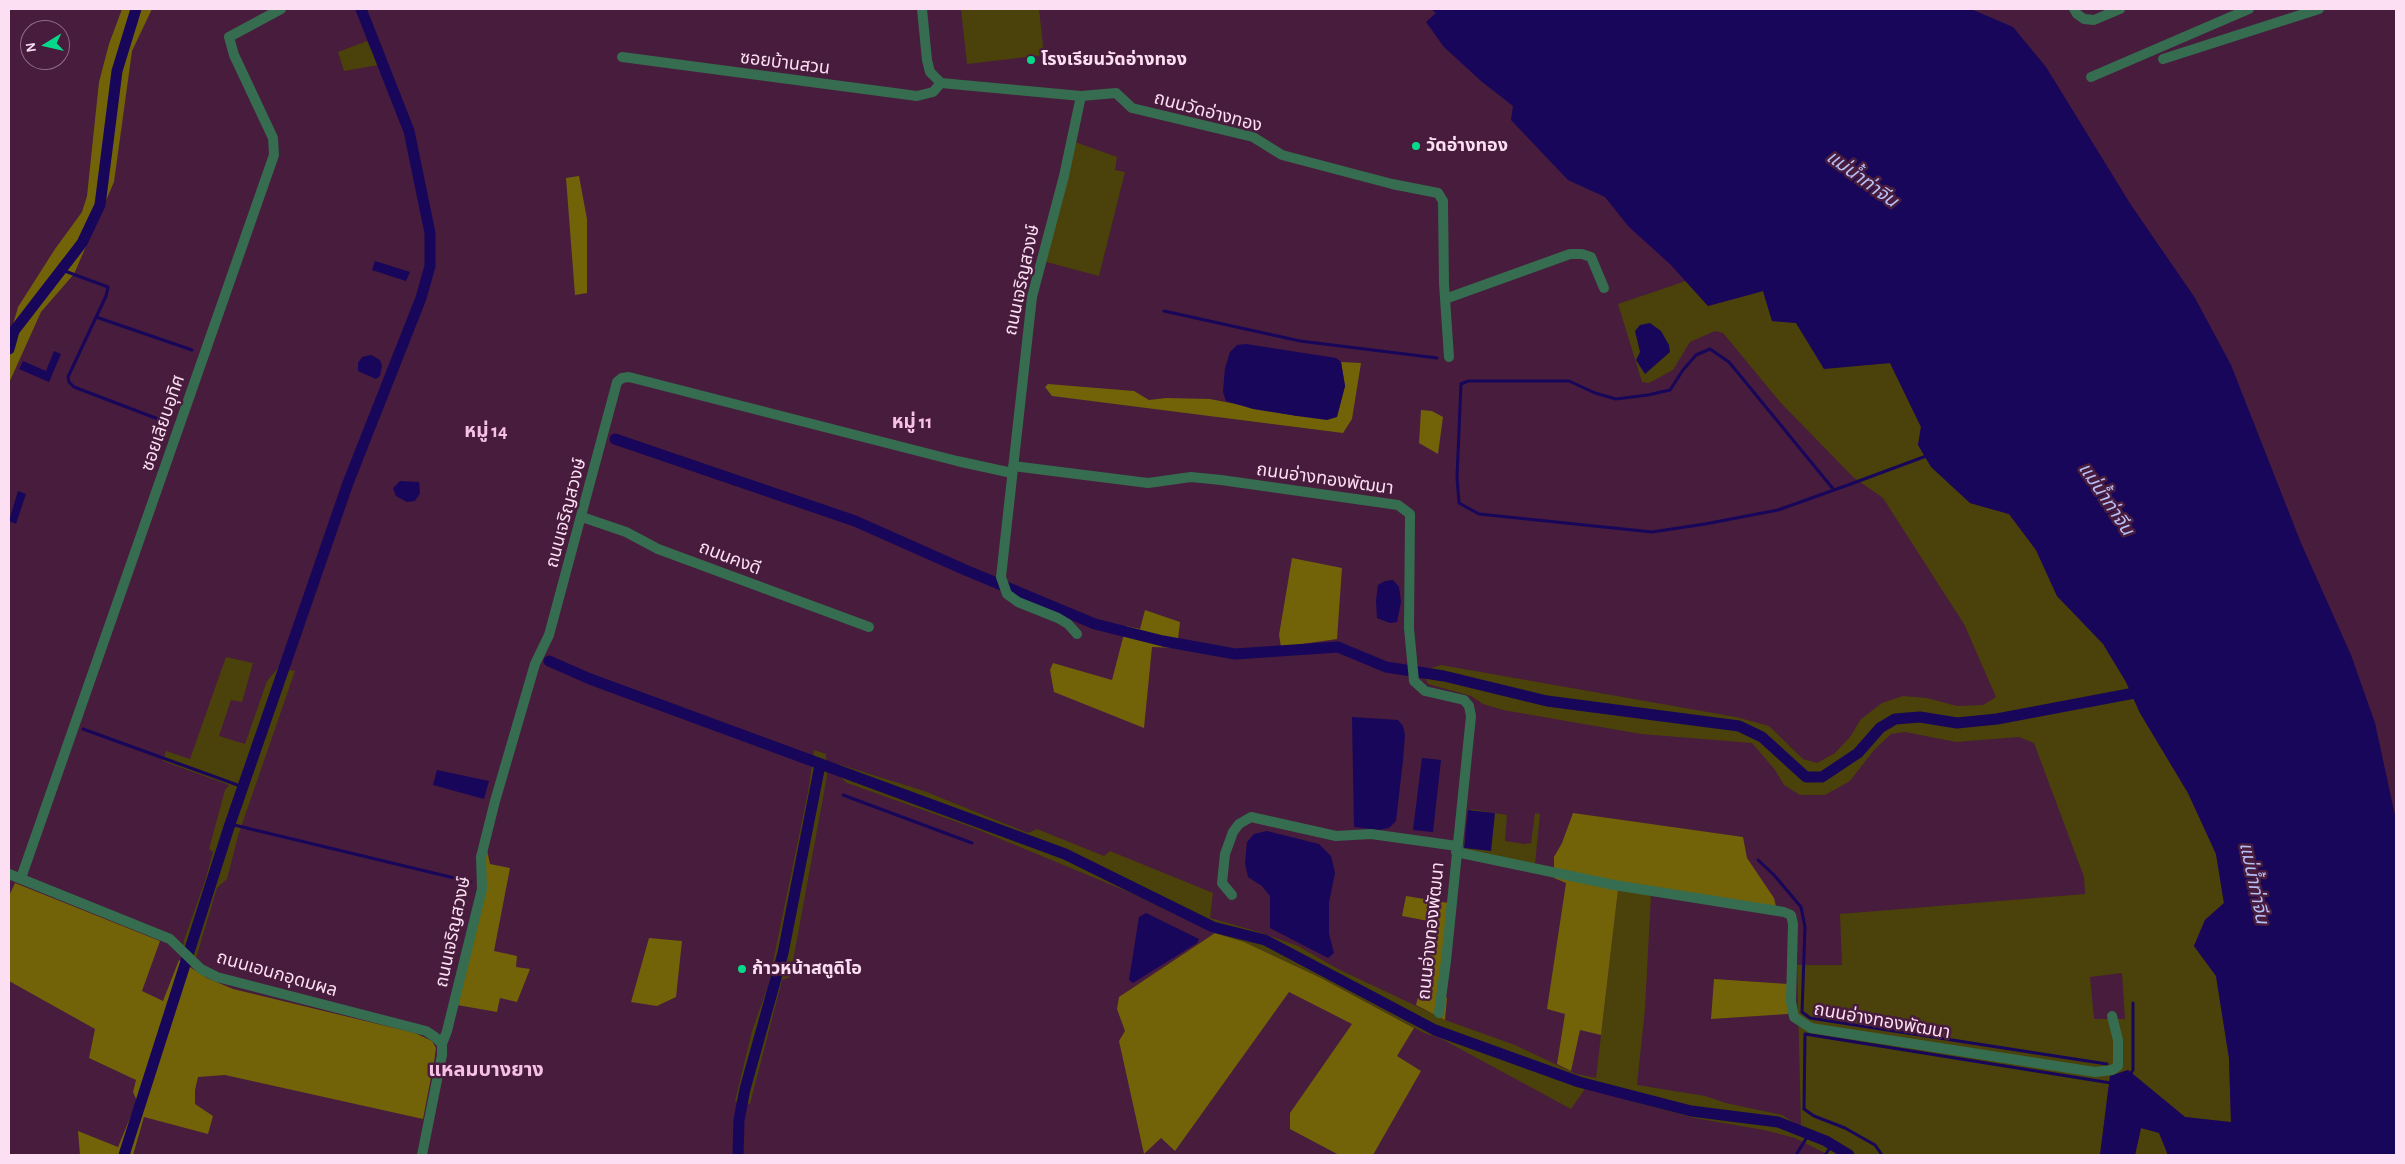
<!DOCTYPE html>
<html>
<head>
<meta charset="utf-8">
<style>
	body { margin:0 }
	#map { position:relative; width:2405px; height:1164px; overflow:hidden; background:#471c3c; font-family:"Alegreya Sans",sans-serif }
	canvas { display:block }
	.frame { position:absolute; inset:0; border:10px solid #fcdff2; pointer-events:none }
	.north { position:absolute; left:20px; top:20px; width:50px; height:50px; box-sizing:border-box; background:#471c3c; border:1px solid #8f6a85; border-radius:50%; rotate:261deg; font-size:14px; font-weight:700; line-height:20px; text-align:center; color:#fcdff2 }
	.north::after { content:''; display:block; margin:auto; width:18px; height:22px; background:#07d98b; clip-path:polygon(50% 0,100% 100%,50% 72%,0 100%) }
</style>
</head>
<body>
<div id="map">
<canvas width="2405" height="1164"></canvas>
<div class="frame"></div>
<div class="north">N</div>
</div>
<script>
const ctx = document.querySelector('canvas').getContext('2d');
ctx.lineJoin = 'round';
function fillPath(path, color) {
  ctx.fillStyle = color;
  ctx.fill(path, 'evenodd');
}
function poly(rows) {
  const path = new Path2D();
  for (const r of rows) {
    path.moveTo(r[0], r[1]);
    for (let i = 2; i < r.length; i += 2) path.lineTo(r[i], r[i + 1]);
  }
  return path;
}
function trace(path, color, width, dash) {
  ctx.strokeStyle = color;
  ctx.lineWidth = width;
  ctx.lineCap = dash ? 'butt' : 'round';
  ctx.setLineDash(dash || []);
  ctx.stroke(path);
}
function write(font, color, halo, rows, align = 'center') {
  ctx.font = font + ' "Alegreya Sans","Noto Sans Thai",sans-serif';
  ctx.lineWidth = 5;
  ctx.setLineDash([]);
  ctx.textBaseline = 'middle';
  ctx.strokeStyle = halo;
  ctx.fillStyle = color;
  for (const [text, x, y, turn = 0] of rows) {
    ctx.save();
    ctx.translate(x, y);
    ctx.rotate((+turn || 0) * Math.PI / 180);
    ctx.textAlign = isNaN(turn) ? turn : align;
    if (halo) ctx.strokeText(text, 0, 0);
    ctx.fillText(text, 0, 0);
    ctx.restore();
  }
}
const green = poly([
	[961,9,1039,9,1044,55,967,64],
	[367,41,379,65,344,71,338,52],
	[1075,142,1117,157,1115,170,1125,172,1099,276,1046,262],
	[1686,281,1708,306,1763,291,1772,321,1796,323,1824,368,1890,363,1921,427,1918,445,1970,503,2009,514,2036,550,2057,596,2103,643,2126,682,2140,713,2188,793,2216,854,2224,903,2205,920,2194,946,2216,976,2229,1058,2231,1123,2185,1117,2128,1070,2110,1076,2100,1155,1829,1155,1795,1138,1764,1130,1694,1118,1635,1102,1587,1086,1571,1109,1440,1038,1424,1033,1321,978,1244,942,1211,932,1131,893,974,828,847,783,841,778,838,764,924,791,1028,833,1037,829,1104,856,1110,851,1213,893,1210,918,1259,932,1298,946,1338,969,1448,1021,1515,1045,1576,1074,1596,1078,1618,890,1651,895,1645,1009,1637,1085,1705,1096,1726,1103,1782,1115,1801,1127,1797,965,1842,965,1840,914,2085,894,2084,877,2034,743,2019,737,1956,742,1905,732,1891,734,1874,750,1850,781,1825,795,1800,795,1784,785,1775,770,1752,743,1641,734,1503,710,1483,704,1471,696,1428,684,1422,671,1441,665,1736,717,1769,726,1803,759,1817,763,1835,753,1850,737,1861,719,1882,703,1903,696,1927,698,1957,706,1983,705,1996,697,1964,624,1883,498,1853,477,1780,402,1723,333,1715,331,1690,342,1673,370,1649,383,1642,382,1618,304],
	[2122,973,2125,1019,2094,1019,2090,977],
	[226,657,253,663,242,702,231,700,219,736,245,744,267,681,278,668,295,671,238,836,227,879,217,888,196,958,183,946,184,940,205,881,213,852,209,849,225,790,229,785,163,761,166,751,190,759],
	[814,750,826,754,827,776,790,977,782,980,750,1104,735,1101,752,1031,768,986,808,792],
	[1471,809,1507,815,1505,841,1525,844,1531,843,1535,813,1540,814,1535,864,1462,852],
	[2141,1128,2159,1132,2168,1155,2135,1155]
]);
const forest = poly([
	[122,9,152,9,132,51,114,182,74,274,41,312,9,383,9,339,18,307,55,249,82,212,87,196,99,82,109,44],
	[579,176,587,219,587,293,575,295,566,178],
	[1341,362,1361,363,1352,419,1343,433,1052,396,1045,387,1048,384,1134,391,1149,400,1166,398,1210,399,1297,416,1337,416,1345,386],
	[1421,410,1432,411,1443,417,1438,454,1419,443],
	[1292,558,1342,568,1337,639,1281,647,1279,635],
	[1145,610,1180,622,1177,648,1152,647,1144,728,1054,692,1050,670,1053,663,1112,680,1126,626,1140,629],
	[1573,813,1743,837,1747,858,1774,898,1778,915,1618,890,1601,1035,1580,1030,1571,1071,1557,1064,1565,1014,1547,1009,1566,883,1554,878,1554,857,1562,843],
	[487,850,490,864,510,868,494,951,517,956,516,967,530,969,517,1002,500,998,497,1012,457,1005],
	[15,883,160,941,142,991,163,1001,179,960,207,978,233,989,415,1033,432,1041,436,1048,434,1062,423,1119,225,1075,198,1077,195,1090,195,1104,213,1116,208,1134,144,1117,133,1155,80,1155,78,1131,118,1147,137,1101,133,1092,136,1080,89,1058,95,1029,9,981,9,896],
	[1406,896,1455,904,1441,994,1447,998,1445,1020,1416,1005,1434,935,1434,922,1402,916],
	[1215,933,1244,942,1321,978,1414,1028,1397,1056,1421,1071,1373,1155,1339,1155,1290,1129,1290,1113,1352,1024,1289,992,1175,1151,1161,1138,1144,1154,1119,1041,1125,1031,1117,1009,1119,997],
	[649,938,682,941,676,997,657,1006,631,1002],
	[1714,979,1788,984,1788,1014,1711,1019]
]);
const water = poly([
	[1431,9,1971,9,2013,27,2046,67,2131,205,2195,298,2231,365,2301,543,2351,655,2375,723,2396,820,2396,1155,2168,1155,2159,1133,2141,1128,2135,1155,2100,1155,2110,1076,2128,1070,2185,1117,2231,1122,2229,1058,2216,976,2194,946,2205,920,2224,903,2216,854,2188,793,2140,713,2126,682,2103,644,2057,596,2036,550,2009,514,1970,503,1931,467,1918,445,1921,427,1890,363,1824,369,1796,323,1772,321,1763,291,1708,306,1670,264,1629,227,1605,197,1568,180,1511,120,1513,106,1481,81,1444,47,1426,22,1436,13],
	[375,261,410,272,406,281,372,270],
	[1650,323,1661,331,1669,345,1670,352,1645,374,1636,360,1640,352,1635,331,1640,325],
	[1246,344,1336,358,1341,362,1345,386,1337,417,1327,420,1297,416,1253,409,1226,401,1223,392,1225,368,1230,352,1237,345],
	[54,351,61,354,49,382,19,369,23,361,46,371],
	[371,355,380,360,382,366,380,376,376,379,358,371,358,363,362,357],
	[400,481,419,482,420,493,415,501,407,502,396,496,393,488],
	[18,491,26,494,16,524,9,521],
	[1393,580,1399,587,1401,602,1397,622,1390,623,1377,618,1376,601,1378,585,1385,581],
	[1352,717,1398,720,1403,726,1405,735,1403,760,1396,821,1389,828,1378,830,1354,827],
	[1422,758,1441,760,1433,832,1413,830],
	[437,770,489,781,484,799,433,785],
	[1468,810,1495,813,1491,851,1464,848],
	[1267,831,1319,844,1331,856,1335,873,1329,902,1329,934,1334,953,1328,958,1270,928,1270,896,1262,886,1248,877,1245,863,1247,842,1254,834],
	[1146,913,1199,939,1197,943,1133,983,1129,980,1139,917]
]);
const stream = poly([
	[62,270,108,287,106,296,68,377,69,382,74,387,166,422],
	[1164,311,1300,341,1437,358],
	[96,317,192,350],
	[1834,490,1729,362,1710,349,1696,355,1683,370,1670,390,1648,395,1616,399,1595,393,1569,381,1468,381,1461,384,1457,477,1459,503,1479,514,1652,532,1705,524,1778,510,1848,485,1929,455],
	[83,729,243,787],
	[843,795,972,843],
	[230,824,471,882],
	[1758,860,1774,875,1801,907,1805,927,1802,1012,1810,1018,2107,1064],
	[2129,1076,2133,1070,2133,1003],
	[1796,1155,1809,1134],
	[1825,1155,1832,1145],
	[1882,1155,1875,1145,1845,1128,1814,1116,1804,1109,1805,1034,2111,1083]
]);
const canal = poly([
	[9,349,14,331,82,243,100,205,117,71,136,9],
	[615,439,855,521,963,569,1095,624,1163,641,1235,654,1338,647,1386,667,1444,676,1547,701,1739,726,1762,737,1806,777,1822,777,1858,753,1880,728,1895,719,1920,717,1957,723,1997,719,2145,691],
	[549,661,590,679,1065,854,1213,927,1265,940,1435,1030,1579,1082,1691,1111,1778,1122,1826,1141,1849,1155],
	[124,1155,230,824,348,483,421,298,430,266,430,233,409,131,361,9],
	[738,1155,739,1120,745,1089,783,953,820,765]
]);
const minor = poly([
	[922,9,927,60,930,72,941,83,1081,96,1116,93,1132,108,1253,137,1282,155,1392,184,1438,193,1443,201,1444,284,1449,357],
	[2074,9,2077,14,2084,19,2094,20,2120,9],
	[622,57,917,96,933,92,941,83],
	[2163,59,2319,9],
	[2091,77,2249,9],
	[1445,299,1570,254,1582,254,1591,257,1604,288],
	[1013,466,1148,483,1191,477,1221,480,1398,505,1410,514,1409,628,1414,681,1425,691,1464,700,1469,706,1471,716,1446,961,1439,1013],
	[582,517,626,532,658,549,869,627],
	[1077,634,1068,624,1058,618,1018,602,1007,594,1001,577,1032,297,1064,176,1081,96],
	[1456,852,1614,885,1784,912,1791,915,1793,924,1791,1001,1794,1017,1811,1028,2095,1072,2112,1070,2118,1066,2118,1040,2112,1016],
	[9,874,170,939,201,969,217,977,426,1031,435,1037,442,1044,442,1055,422,1155],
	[21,878,274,155,273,138,234,55,229,37,281,9],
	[1232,895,1222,883,1225,854,1233,832,1239,824,1251,817,1336,836,1371,834,1457,846],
	[442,1044,447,1031,482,889,481,857,495,801,535,664,549,635,617,382,622,378,629,377,957,461,1012,473]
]);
const markers = [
	[1031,60,5,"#07d98b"],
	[1416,146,5,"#07d98b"],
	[742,969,5,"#07d98b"]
];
const poiNames = [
	["โรงเรียนวัดอ่างทอง",1041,60],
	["วัดอ่างทอง",1426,146],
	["ก้าวหน้าสตูดิโอ",752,969]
];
const streetNames = [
	["ซอยบ้านสวน",785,63,7],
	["ถนนวัดอ่างทอง",1208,112,15],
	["ถนนเจริญสวงษ์",1022,280,-78],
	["ซอยเลียบอุทิศ",163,423,-71],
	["ถนนอ่างทองพัฒนา",1325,479,8],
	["ถนนเจริญสวงษ์",566,513,-75],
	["ถนนคงดี",730,558,21],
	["ถนนอ่างทองพัฒนา",1431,931,-84],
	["ถนนเจริญสวงษ์",453,932,-78],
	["ถนนเอนกอุดมผล",277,974,16],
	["ถนนอ่างทองพัฒนา",1882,1021,10]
];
const waterNames = [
	["แม่น้ำท่าจีน",1862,179,36],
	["แม่น้ำท่าจีน",2106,499,56],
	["แม่น้ำท่าจีน",2254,883,78]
];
const neighbourhoodNames = [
	["หมู่ 11",912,422],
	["หมู่ 14",486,431]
];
const quarterNames = [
	["แหลมบางยาง",486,1070]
];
fillPath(green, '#4b410a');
fillPath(forest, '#726309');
fillPath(water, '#17065a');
trace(stream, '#17065a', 3);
trace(canal, '#17065a', 11);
trace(minor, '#366c4f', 10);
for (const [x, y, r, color] of markers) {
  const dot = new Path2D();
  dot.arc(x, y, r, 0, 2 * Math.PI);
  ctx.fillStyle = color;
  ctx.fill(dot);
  trace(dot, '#471c3c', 2);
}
write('bold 18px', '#fcdff2', '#471c3c', poiNames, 'left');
write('18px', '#fcdff2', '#471c3c', streetNames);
write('italic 19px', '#b7bef6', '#471c3c', waterNames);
write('bold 19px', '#f7c0e5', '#471c3c', neighbourhoodNames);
write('bold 20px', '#f7c0e5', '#471c3c', quarterNames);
</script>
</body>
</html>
